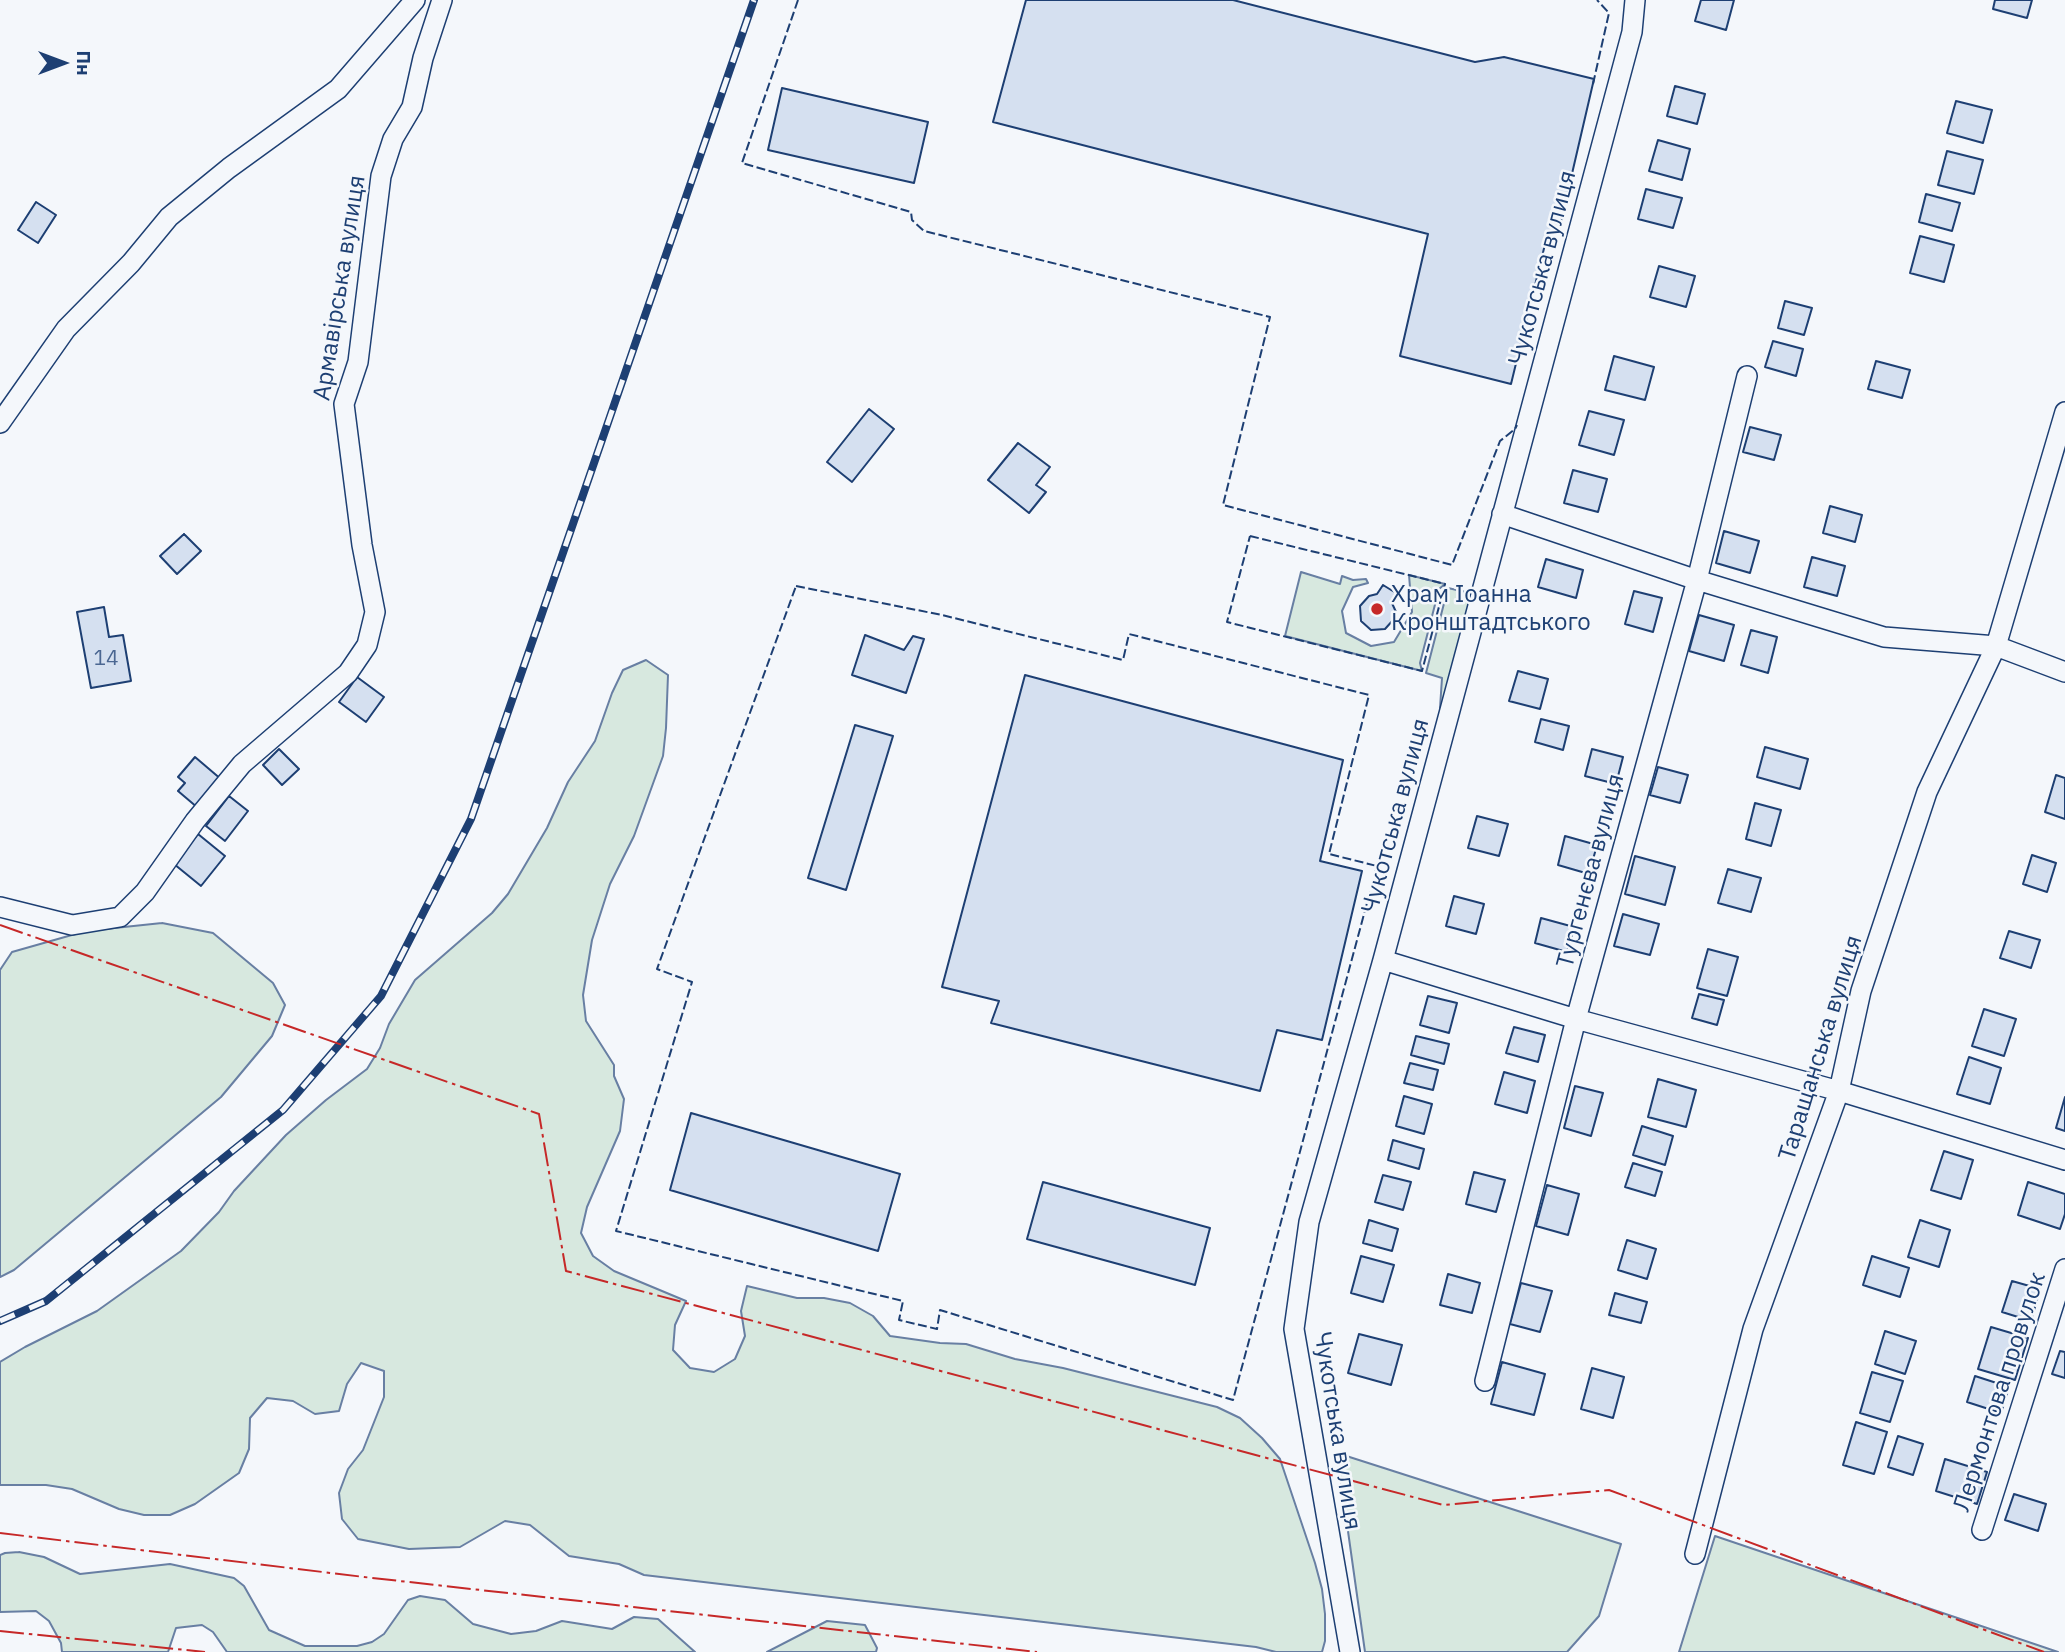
<!DOCTYPE html>
<html>
<head>
<meta charset="utf-8">
<style>
	body { margin:0 }
	#map { position:relative; width:2065px; height:1652px; overflow:hidden; background:#f4f7fb; font-family:"IBM Plex Sans",sans-serif }
	canvas { display:block }
	.north { position:absolute; left:28px; top:28px; width:70px; height:70px; -webkit-text-stroke:5px #f4f7fb; paint-order:stroke; rotate:90deg; font-size:19px; font-weight:700; line-height:28px; text-align:center; color:#1d3f73 }
	.north::after { content:''; display:block; margin:auto; width:24px; height:32px; background:#1d3f73; clip-path:polygon(50% 0,100% 100%,50% 72%,0 100%) }
</style>
</head>
<body>
<div id="map">
<canvas width="2065" height="1652"></canvas>
<div class="north">Пн</div>
</div>
<script>
const ctx = document.querySelector('canvas').getContext('2d');
ctx.lineJoin = 'round';
function fillPath(path, color) {
  ctx.fillStyle = color;
  ctx.fill(path, 'evenodd');
}
function poly(rows) {
  const path = new Path2D();
  for (const r of rows) {
    path.moveTo(r[0], r[1]);
    for (let i = 2; i < r.length; i += 2) path.lineTo(r[i], r[i + 1]);
  }
  return path;
}
function trace(path, color, width, dash) {
  ctx.strokeStyle = color;
  ctx.lineWidth = width;
  ctx.lineCap = dash ? 'butt' : 'round';
  ctx.setLineDash(dash || []);
  ctx.stroke(path);
}
function write(font, color, halo, rows, align = 'center') {
  ctx.font = font + ' "IBM Plex Sans",sans-serif';
  ctx.lineWidth = 5;
  ctx.setLineDash([]);
  ctx.textBaseline = 'middle';
  ctx.strokeStyle = halo;
  ctx.fillStyle = color;
  for (const [text, x, y, turn = 0] of rows) {
    ctx.save();
    ctx.translate(x, y);
    ctx.rotate((+turn || 0) * Math.PI / 180);
    ctx.textAlign = isNaN(turn) ? turn : align;
    if (halo) ctx.strokeText(text, 0, 0);
    ctx.fillText(text, 0, 0);
    ctx.restore();
  }
}
const green = poly([
	[1301,572,1340,584,1342,576,1353,580,1366,579,1368,583,1353,587,1342,611,1346,633,1371,646,1394,642,1412,612,1409,575,1445,584,1439,589,1420,663,1422,671,1285,636,1301,572],
	[1448,588,1474,594,1445,711,1440,708,1442,678,1426,673,1448,588],
	[646,660,668,675,666,728,663,756,634,836,610,884,592,940,583,995,586,1021,614,1065,614,1076,624,1099,620,1131,587,1207,581,1233,593,1256,614,1271,686,1301,675,1325,673,1350,690,1368,714,1372,735,1359,745,1336,741,1311,747,1286,797,1298,824,1298,850,1303,873,1316,890,1336,940,1343,966,1344,1015,1359,1063,1368,1217,1407,1240,1418,1262,1438,1280,1459,1315,1563,1322,1589,1325,1614,1325,1641,1322,1652,1276,1652,1256,1647,644,1575,619,1564,569,1556,530,1525,505,1521,460,1547,409,1549,358,1539,342,1519,339,1493,348,1469,363,1450,384,1397,384,1371,361,1363,347,1384,339,1411,315,1414,293,1401,267,1398,250,1418,249,1449,239,1473,195,1504,170,1515,144,1515,119,1509,72,1489,46,1485,0,1485,0,1362,25,1347,97,1311,181,1251,219,1212,234,1191,286,1135,326,1100,367,1069,380,1048,389,1024,415,980,492,913,508,894,547,828,568,782,595,741,612,693,623,670,646,660],
	[162,923,213,933,273,983,285,1005,272,1036,221,1097,14,1270,0,1277,0,970,12,952,86,931,162,923],
	[1337,1453,1621,1544,1599,1616,1567,1652,1365,1652,1337,1453],
	[1715,1536,2058,1652,1679,1652,1715,1536],
	[19,1552,44,1557,80,1574,170,1564,234,1578,244,1586,269,1630,305,1646,357,1646,372,1642,384,1634,408,1600,420,1596,445,1600,473,1624,511,1634,536,1631,562,1621,612,1629,634,1617,658,1619,695,1652,227,1652,213,1632,202,1625,176,1628,168,1652,62,1652,61,1643,49,1621,36,1611,0,1612,0,1555,5,1553,19,1552],
	[827,1621,865,1625,877,1648,876,1652,767,1652,827,1621]
]);
const building = poly([
	[1026,0,1233,0,1475,62,1504,57,1594,79,1558,234,1548,232,1511,384,1400,356,1428,234,993,122,1026,0],
	[1701,0,1734,0,1726,30,1695,21,1701,0],
	[1995,0,2032,0,2027,18,1993,9,1995,0],
	[1675,86,1705,94,1697,124,1667,116,1675,86],
	[782,88,928,122,914,183,768,150,782,88],
	[1956,101,1992,110,1983,143,1947,133,1956,101],
	[1658,140,1690,149,1682,180,1649,171,1658,140],
	[1947,151,1983,160,1974,194,1938,185,1947,151],
	[1646,189,1682,198,1673,228,1638,219,1646,189],
	[1926,194,1960,203,1952,231,1919,222,1926,194],
	[36,202,56,215,38,243,18,230,36,202],
	[1920,236,1954,245,1944,282,1910,273,1920,236],
	[1659,266,1695,276,1686,307,1650,297,1659,266],
	[1785,301,1812,308,1804,335,1778,328,1785,301],
	[1773,341,1803,349,1796,376,1765,367,1773,341],
	[1614,356,1654,367,1645,400,1605,390,1614,356],
	[1876,361,1910,370,1902,398,1868,389,1876,361],
	[869,409,894,429,852,482,827,462,869,409],
	[1589,411,1624,420,1614,455,1579,445,1589,411],
	[1750,427,1781,435,1774,460,1743,452,1750,427],
	[1018,443,1050,467,1036,485,1046,492,1029,513,988,480,1018,443],
	[1573,470,1607,479,1598,512,1564,503,1573,470],
	[1830,506,1862,515,1855,542,1823,533,1830,506],
	[1724,531,1759,541,1750,573,1716,563,1724,531],
	[184,534,201,551,177,574,160,556,184,534],
	[1812,557,1845,566,1837,596,1804,587,1812,557],
	[1546,559,1583,570,1576,598,1538,587,1546,559],
	[1383,585,1396,593,1391,601,1396,612,1394,619,1385,629,1371,630,1361,621,1360,606,1369,596,1377,594,1383,585],
	[1634,591,1662,598,1653,632,1625,624,1634,591],
	[104,607,109,637,123,635,131,681,91,688,77,612,104,607],
	[1699,615,1734,625,1724,661,1689,651,1699,615],
	[1751,630,1777,637,1768,673,1741,665,1751,630],
	[865,635,904,650,913,636,924,639,906,693,852,675,865,635],
	[1518,671,1548,679,1540,709,1509,701,1518,671],
	[1025,675,1343,760,1320,861,1362,871,1322,1040,1277,1030,1260,1091,991,1023,999,1001,942,987,1025,675],
	[357,677,384,697,366,722,339,702,357,677],
	[1541,719,1569,726,1563,750,1535,742,1541,719],
	[855,725,893,736,846,890,808,878,855,725],
	[1765,747,1808,759,1800,789,1757,777,1765,747],
	[279,749,299,769,282,785,263,765,279,749],
	[1592,749,1623,757,1616,784,1585,776,1592,749],
	[195,757,222,780,198,808,178,791,185,783,178,777,195,757],
	[1658,767,1688,775,1680,803,1650,795,1658,767],
	[2056,775,2065,778,2065,819,2045,812,2056,775],
	[229,796,248,811,225,841,206,826,229,796],
	[1755,803,1781,810,1771,846,1746,839,1755,803],
	[1477,816,1508,824,1499,856,1468,848,1477,816],
	[198,834,225,856,201,886,174,864,198,834],
	[1565,836,1597,845,1589,874,1558,865,1565,836],
	[2032,855,2056,863,2047,892,2023,884,2032,855],
	[1635,856,1675,867,1665,905,1625,894,1635,856],
	[1728,869,1761,878,1751,912,1718,903,1728,869],
	[1454,896,1484,904,1476,934,1446,926,1454,896],
	[1623,914,1659,924,1650,955,1614,946,1623,914],
	[1541,918,1574,927,1567,952,1535,943,1541,918],
	[2009,931,2040,940,2031,968,2000,958,2009,931],
	[1708,949,1738,957,1727,996,1697,988,1708,949],
	[1699,994,1724,1000,1717,1025,1692,1018,1699,994],
	[1428,996,1457,1003,1449,1033,1420,1025,1428,996],
	[1984,1009,2016,1019,2004,1056,1972,1046,1984,1009],
	[1514,1027,1545,1035,1538,1062,1506,1053,1514,1027],
	[1416,1036,1449,1044,1444,1064,1411,1055,1416,1036],
	[1969,1057,2001,1068,1990,1104,1957,1094,1969,1057],
	[1410,1063,1438,1070,1433,1090,1404,1083,1410,1063],
	[1504,1072,1535,1081,1527,1113,1495,1104,1504,1072],
	[1658,1079,1696,1090,1686,1127,1648,1117,1658,1079],
	[1575,1086,1603,1093,1591,1136,1564,1128,1575,1086],
	[1404,1096,1432,1104,1424,1134,1396,1126,1404,1096],
	[2065,1097,2065,1131,2056,1128,2065,1097],
	[691,1113,900,1174,878,1251,670,1190,691,1113],
	[1642,1126,1673,1136,1665,1165,1633,1155,1642,1126],
	[1393,1140,1424,1149,1419,1169,1388,1160,1393,1140],
	[1944,1151,1973,1160,1961,1199,1931,1190,1944,1151],
	[1633,1163,1662,1172,1655,1196,1625,1187,1633,1163],
	[1474,1172,1505,1180,1496,1212,1466,1204,1474,1172],
	[1383,1175,1411,1182,1403,1210,1375,1202,1383,1175],
	[1043,1182,1210,1228,1195,1285,1027,1239,1043,1182],
	[2028,1182,2065,1194,2065,1214,2060,1229,2018,1215,2028,1182],
	[1547,1185,1579,1194,1568,1235,1536,1226,1547,1185],
	[1369,1220,1398,1229,1392,1251,1363,1243,1369,1220],
	[1920,1220,1950,1230,1939,1267,1908,1257,1920,1220],
	[1627,1240,1656,1249,1647,1279,1618,1270,1627,1240],
	[1361,1256,1394,1265,1383,1302,1351,1293,1361,1256],
	[1872,1256,1909,1268,1900,1297,1863,1285,1872,1256],
	[1448,1274,1480,1283,1472,1313,1440,1305,1448,1274],
	[2012,1281,2040,1289,2031,1321,2002,1312,2012,1281],
	[1521,1283,1552,1291,1540,1332,1510,1324,1521,1283],
	[1615,1293,1647,1302,1641,1323,1609,1315,1615,1293],
	[1991,1327,2028,1338,2015,1380,1978,1369,1991,1327],
	[1885,1331,1916,1341,1905,1374,1875,1364,1885,1331],
	[1359,1334,1402,1345,1391,1385,1348,1373,1359,1334],
	[2060,1351,2065,1352,2065,1378,2052,1374,2060,1351],
	[1502,1362,1545,1374,1534,1415,1491,1404,1502,1362],
	[1592,1368,1624,1377,1613,1418,1581,1409,1592,1368],
	[1872,1372,1903,1381,1890,1422,1860,1413,1872,1372],
	[1975,1376,2009,1387,2001,1413,1967,1402,1975,1376],
	[1856,1422,1887,1432,1874,1474,1843,1465,1856,1422],
	[1898,1436,1923,1444,1913,1475,1888,1467,1898,1436],
	[1945,1459,1987,1472,1977,1504,1936,1491,1945,1459],
	[2014,1494,2046,1504,2038,1531,2005,1520,2014,1494]
]);
const minor = poly([
	[0,423,66,329,131,263,169,217,229,168,338,89,415,0],
	[1502,514,1697,580,1884,637,1996,646,2065,672],
	[0,907,72,925,120,917,145,892,195,821,242,764,348,673,367,645,375,612,362,545,344,404,358,362,381,176,393,139,412,107,423,58,442,0],
	[1383,960,1576,1019,1839,1091,2065,1160],
	[1485,1381,1576,1019,1697,580,1747,376],
	[1982,1530,2065,1269],
	[1695,1554,1753,1329,1839,1091,1861,991,1927,792,1996,646,2065,412],
	[1350,1652,1294,1329,1309,1222,1383,960,1632,32,1635,0]
]);
const rail = poly([
	[0,1321,46,1301,283,1110,381,996,471,819,754,0]
]);
const fence = poly([
	[798,0,742,163,911,212,912,220,924,231,1270,317,1223,505,1452,565,1500,441,1515,429,1517,425],
	[1593,84,1609,13,1597,0],
	[1250,536,1445,584,1422,671,1227,622,1250,536],
	[796,586,942,615,1123,660,1129,634,1369,695,1329,854,1377,866,1233,1400,940,1310,937,1329,899,1320,903,1301,616,1231,692,982,657,969,796,586]
]);
const power = poly([
	[0,925,539,1114,566,1271,1443,1505,1609,1490,2044,1652],
	[0,1533,364,1577,1037,1652],
	[0,1631,205,1652]
]);
const markers = [
	[1377,609,7,"#c62828"]
];
const numberNames = [
	["14",106,659]
];
const streetNames = [
	["Чукотська вулиця",1543,268,-75],
	["Армавірська вулиця",340,288,-81],
	["Чукотська вулиця",1396,816,-75],
	["Тургенєва вулиця",1591,871,-75],
	["Таращанська вулиця",1821,1048,-73],
	["Лермонтова провулок",2000,1392,-72],
	["Чукотська вулиця",1337,1431,81]
];
const poiNames = [
	["Храм Іоанна",1391,595],
	["Кронштадтського",1391,623]
];
fillPath(green, '#d7e8df');
trace(green, '#687fa3', 2);
fillPath(building, '#d5e0f0');
trace(building, '#1d3f73', 2);
trace(minor, '#1d3f73', 22);
trace(minor, '#f4f7fb', 19);
trace(rail, '#1d3f73', 8);
trace(rail, '#f4f7fb', 5, [16]);
trace(fence, '#1d3f73', 2, [9, 3.5]);
trace(power, '#c62828', 2, [24, 5, 3.5, 5]);
for (const [x, y, r, color] of markers) {
  const dot = new Path2D();
  dot.arc(x, y, r, 0, 2 * Math.PI);
  ctx.fillStyle = color;
  ctx.fill(dot);
  trace(dot, '#f4f7fb', 2.5);
}
write('21px', '#4b6792', null, numberNames);
write('24px', '#1d3f73', '#f4f7fb', streetNames);
write('24px', '#1d3f73', '#f4f7fb', poiNames, 'left');
</script>
</body>
</html>
